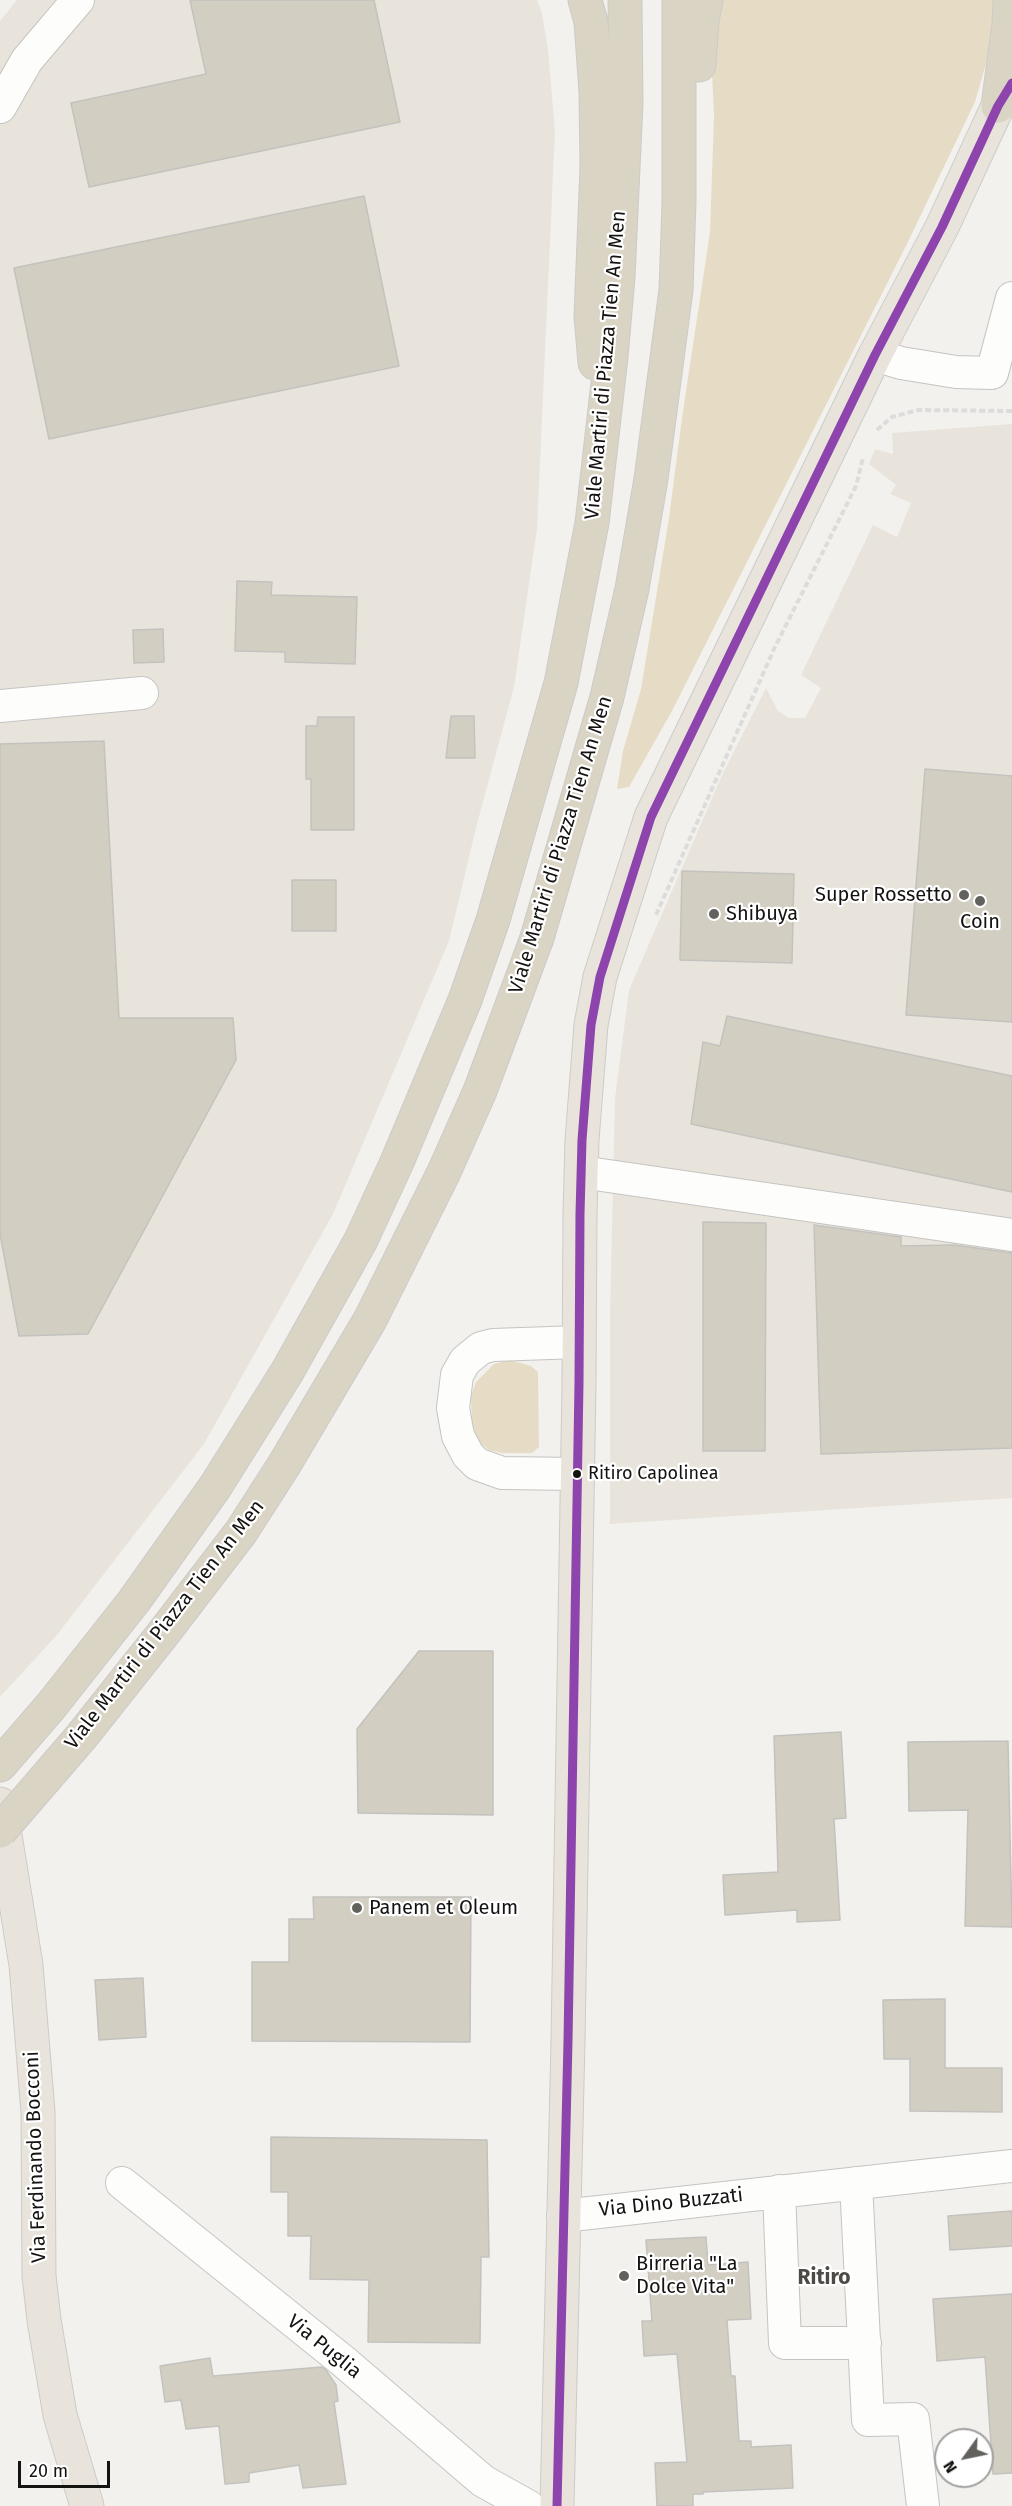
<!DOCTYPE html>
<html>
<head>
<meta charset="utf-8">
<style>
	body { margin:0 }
	#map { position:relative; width:1012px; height:2506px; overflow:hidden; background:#f3f1ee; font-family:"Fira Sans",sans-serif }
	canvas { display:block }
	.north { position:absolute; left:934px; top:2428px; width:60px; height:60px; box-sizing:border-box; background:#fff; border:2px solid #a1a1a0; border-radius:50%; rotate:237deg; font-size:16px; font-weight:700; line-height:24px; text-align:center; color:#141311 }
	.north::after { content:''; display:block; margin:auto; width:21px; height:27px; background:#62615e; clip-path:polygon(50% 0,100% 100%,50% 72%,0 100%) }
	.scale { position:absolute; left:18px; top:2461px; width:92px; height:27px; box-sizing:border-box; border:3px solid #141311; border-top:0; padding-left:8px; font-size:18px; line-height:21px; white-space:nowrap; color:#141311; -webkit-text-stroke:4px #fff; paint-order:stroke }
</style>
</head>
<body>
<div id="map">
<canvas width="1012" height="2506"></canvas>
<div class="north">N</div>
<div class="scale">20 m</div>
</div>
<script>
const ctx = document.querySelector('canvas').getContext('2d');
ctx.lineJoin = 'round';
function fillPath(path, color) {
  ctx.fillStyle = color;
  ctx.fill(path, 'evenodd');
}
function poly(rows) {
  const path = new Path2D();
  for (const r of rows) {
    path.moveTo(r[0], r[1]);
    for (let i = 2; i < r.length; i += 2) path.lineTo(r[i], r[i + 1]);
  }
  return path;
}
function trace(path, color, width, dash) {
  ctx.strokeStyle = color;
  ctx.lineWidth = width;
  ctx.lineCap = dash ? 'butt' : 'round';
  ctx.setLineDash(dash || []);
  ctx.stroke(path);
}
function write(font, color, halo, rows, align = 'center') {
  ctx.font = font + ' "Fira Sans",sans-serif';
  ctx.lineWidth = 4.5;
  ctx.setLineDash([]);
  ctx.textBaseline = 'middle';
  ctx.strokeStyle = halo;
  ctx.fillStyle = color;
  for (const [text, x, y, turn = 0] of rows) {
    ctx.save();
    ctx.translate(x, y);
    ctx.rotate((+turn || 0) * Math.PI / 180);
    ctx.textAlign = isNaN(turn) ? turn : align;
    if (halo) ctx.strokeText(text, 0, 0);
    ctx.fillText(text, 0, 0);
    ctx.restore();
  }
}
const built = poly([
	[17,0,537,0,542,13,548,50,555,131,537,529,514,687,477,824,449,941,333,1214,204,1444,57,1635,0,1697,0,21],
	[1012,424,1012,1498,610,1524,610,1312,615,1098,629,990,723,773,766,688,778,711,789,718,805,718,821,688,801,675,873,525,897,537,911,503,890,494,896,485,869,464,875,449,893,454,892,433]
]);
const green = poly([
	[717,0,996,0,994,36,975,102,906,246,672,711,629,787,617,789,623,751,641,689,669,518,682,418,710,232,714,115,712,74],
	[510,1360,531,1366,538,1372,539,1447,532,1453,502,1453,489,1450,480,1443,472,1425,471,1396,476,1382,494,1364]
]);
const building = poly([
	[190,0,374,0,400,122,89,187,71,103,206,74,190,0],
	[364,196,399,366,49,439,14,268,364,196],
	[237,581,272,582,271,595,357,597,355,664,285,662,285,652,235,651,237,581],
	[163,629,164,662,134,663,133,630,163,629],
	[451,716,474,716,475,758,446,758,451,716],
	[318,717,354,717,354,830,311,830,311,779,306,779,306,726,317,726,318,717],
	[104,741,119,1018,233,1018,236,1060,88,1334,19,1336,0,1234,0,744,104,741],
	[925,769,1012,776,1012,1022,906,1015,925,769],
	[682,871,794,874,792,963,680,960,682,871],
	[292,880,336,880,336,931,292,931,292,880],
	[727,1016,1012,1076,1012,1192,691,1124,703,1042,720,1046,727,1016],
	[703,1222,766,1223,765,1451,703,1451,703,1222],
	[814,1225,901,1237,901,1246,954,1245,1012,1253,1012,1448,821,1454,814,1225],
	[419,1651,493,1651,493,1815,358,1813,357,1729,419,1651],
	[841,1732,846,1818,834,1819,840,1920,797,1922,797,1910,725,1915,723,1875,778,1872,774,1736,841,1732],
	[1008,1741,1012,1927,965,1926,968,1810,909,1811,908,1742,1008,1741],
	[313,1897,471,1897,470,2042,252,2041,252,1962,289,1962,289,1919,314,1919,313,1897],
	[143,1978,146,2037,99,2040,95,1980,143,1978],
	[945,1999,945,2068,1002,2068,1002,2112,910,2111,910,2059,884,2059,883,2000,945,1999],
	[271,2137,487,2140,489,2257,481,2257,480,2343,368,2342,369,2280,310,2279,311,2236,288,2236,288,2192,271,2192,271,2137],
	[1012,2211,1012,2246,950,2250,948,2216,1012,2211],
	[706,2237,708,2265,748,2262,751,2319,727,2320,731,2376,735,2376,739,2441,751,2441,751,2447,791,2445,793,2488,703,2492,703,2494,693,2494,693,2506,657,2506,655,2463,687,2462,677,2354,644,2356,642,2321,652,2321,646,2240,706,2237],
	[1012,2294,1012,2473,993,2474,985,2357,937,2361,933,2299,1012,2294],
	[210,2358,213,2376,322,2367,326,2370,336,2385,338,2401,334,2402,346,2484,303,2488,299,2465,249,2473,249,2482,225,2484,219,2426,186,2429,181,2400,165,2402,160,2366,210,2358]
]);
const path = poly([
	[877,430,892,417,918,410,1012,411],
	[656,915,774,649,856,486,863,458]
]);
const minor = poly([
	[0,107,27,60,78,0],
	[875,355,901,363,956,372,992,373,1012,298],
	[0,706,142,693],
	[581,1172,1012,1235],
	[578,1474,502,1473,477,1464,468,1455,458,1436,453,1408,457,1375,465,1361,481,1348,493,1345,579,1342],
	[122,2183,343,2361,483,2481,528,2506],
	[856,2183,868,2420,913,2419,923,2506],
	[779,2191,785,2343,865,2343],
	[563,2216,1012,2166]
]);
const major = poly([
	[0,1804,26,1965,38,2112,39,2276,44,2320,60,2415,87,2506],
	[557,2506,568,2041,579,1383,580,1214,582,1140,591,1025,600,977,651,817,875,355,942,227,998,106]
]);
const highway = poly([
	[585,0,591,22,596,92,597,167,591,316,595,363],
	[699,65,702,20,706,0],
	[998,106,1009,24,1010,0],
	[537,938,607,697,632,589,651,479,676,290,679,202,679,0],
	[0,1765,51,1706,134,1601,215,1487,287,1372,361,1240,397,1162,465,1000,493,920,561,683,592,523,611,357,618,277,626,103,625,0]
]);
const highwayBridge = poly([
	[0,1831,81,1737,162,1635,241,1532,284,1465,370,1320,444,1172,480,1091,537,938]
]);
const bus1 = poly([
	[557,2506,568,2041,579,1383,580,1214,582,1140,591,1025,600,977,651,817,875,355,942,227,998,106,1012,83]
]);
const markers = [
	[964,895,6,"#62615e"],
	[980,901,6,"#62615e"],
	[714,914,6,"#62615e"],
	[577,1474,5,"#141311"],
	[357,1908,6,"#62615e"],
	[624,2276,6,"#62615e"]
];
const busNames = [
	["Ritiro Capolinea",588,1474]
];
const streetNames = [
	["Viale Martiri di Piazza Tien An Men",606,365,-85],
	["Viale Martiri di Piazza Tien An Men",561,845,-73],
	["Viale Martiri di Piazza Tien An Men",165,1625,-52],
	["Via Ferdinando Bocconi",36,2157,-92],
	["Via Dino Buzzati",671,2203,-6],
	["Via Puglia",324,2347,39]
];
const poiNames = [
	["Super Rossetto",952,895,"right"],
	["Shibuya",726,914],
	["Coin",980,922,"center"],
	["Panem et Oleum",369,1908],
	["Birreria \"La",636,2264],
	["Dolce Vita\"",636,2287]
];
const neighbourhoodNames = [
	["Ritiro",824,2278]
];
fillPath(built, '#e8e4dc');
fillPath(green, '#e6dcc6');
fillPath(building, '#d3cec2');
trace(building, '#c3c2bf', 1.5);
trace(minor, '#c5c4c2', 34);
trace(major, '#cccbc9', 35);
trace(highway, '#cccbc9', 35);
trace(path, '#dcdcdb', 4, [6, 3]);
trace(minor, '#fdfdfc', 32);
trace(major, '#e8e4db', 33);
trace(highway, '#dad4c5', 33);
trace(highwayBridge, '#cccbc9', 35, []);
trace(highwayBridge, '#dad4c5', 33);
trace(bus1, '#8e44ad', 9);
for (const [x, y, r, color] of markers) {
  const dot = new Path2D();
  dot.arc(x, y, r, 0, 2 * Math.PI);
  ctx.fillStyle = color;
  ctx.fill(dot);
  trace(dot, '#fff', 2);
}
write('18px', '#141311', '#fff', busNames, 'left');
write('20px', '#141311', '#fff', streetNames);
write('20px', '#141311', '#fff', poiNames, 'left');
write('bold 21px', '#4e4b46', '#fff', neighbourhoodNames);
</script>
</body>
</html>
